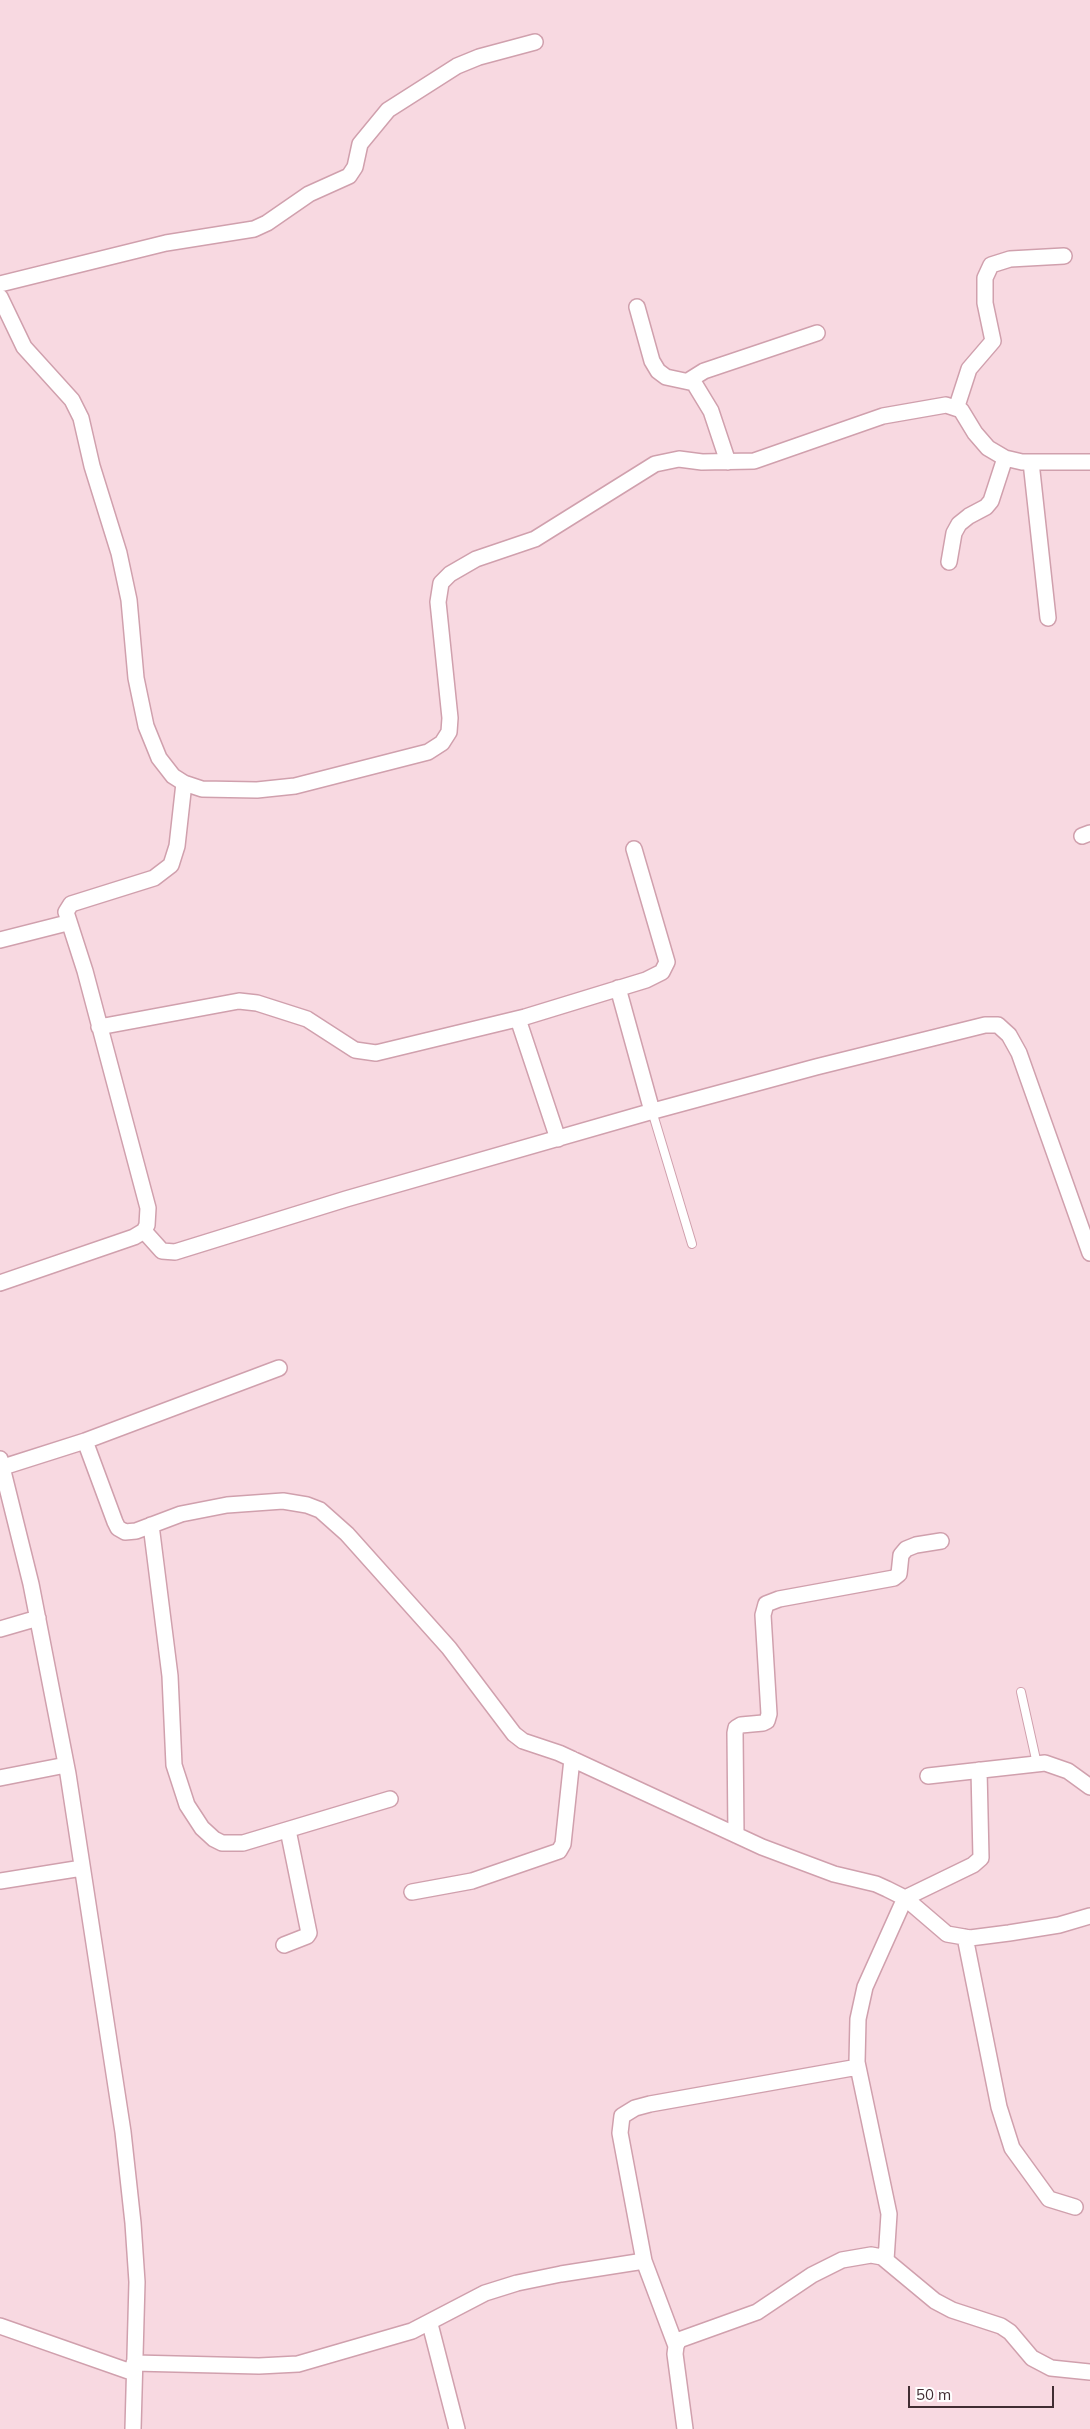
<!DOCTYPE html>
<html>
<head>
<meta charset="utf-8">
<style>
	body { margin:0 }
	#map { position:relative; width:1090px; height:2429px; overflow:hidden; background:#f8d9e1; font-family:Mulish,sans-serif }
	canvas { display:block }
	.scale { position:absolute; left:908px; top:2386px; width:146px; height:22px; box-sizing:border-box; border:2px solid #412d32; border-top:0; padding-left:6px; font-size:15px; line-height:18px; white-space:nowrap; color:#412d32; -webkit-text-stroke:4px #fff; paint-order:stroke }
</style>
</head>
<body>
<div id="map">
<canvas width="1090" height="2429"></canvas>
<div class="scale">50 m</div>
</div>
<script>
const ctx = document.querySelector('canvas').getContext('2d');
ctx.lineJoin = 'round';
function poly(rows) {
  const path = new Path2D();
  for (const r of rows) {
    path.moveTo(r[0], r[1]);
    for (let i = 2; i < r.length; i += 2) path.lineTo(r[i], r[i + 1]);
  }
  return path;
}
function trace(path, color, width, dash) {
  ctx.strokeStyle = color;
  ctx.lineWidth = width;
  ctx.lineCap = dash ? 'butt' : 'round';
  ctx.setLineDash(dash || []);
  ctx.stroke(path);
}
const service = poly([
	[652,1111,692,1244],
	[1021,1692,1037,1764]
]);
const minor = poly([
	[0,284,166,243,254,229,267,223,309,194,349,176,355,167,360,144,388,110,457,66,479,57,535,42],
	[0,297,24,347,72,400,81,418,92,466,119,553,129,600,136,678,146,726,159,758,173,776,184,783,202,789,257,790,295,786,428,752,442,743,449,732,450,718,438,602,441,583,450,574,476,559,535,539,655,464,679,459,702,462,754,461,883,416,946,405,961,410,975,433,988,448,1005,458,1022,462,1090,462],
	[637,307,652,361,658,371,666,377,694,383,711,411,728,462],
	[688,381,704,371,817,333],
	[957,406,969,369,993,341,985,303,985,278,991,265,1010,259,1064,256],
	[1031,462,1048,618],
	[949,562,954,533,959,524,969,516,986,507,991,501,1005,458],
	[1082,836,1090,833],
	[0,940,67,923],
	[618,988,652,1111],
	[518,1019,558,1139],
	[99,1027,239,1001,257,1003,307,1019,355,1050,376,1053,525,1017,646,980,662,972,667,962,634,849],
	[144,1231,162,1251,175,1252,346,1199,646,1113,816,1067,985,1025,998,1025,1009,1035,1019,1053,1090,1253],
	[0,1283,134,1237,144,1231,147,1225,148,1208,85,971,66,912,71,904,154,878,171,865,177,846,184,783],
	[85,1441,115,1522,118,1528,125,1532,136,1531,181,1514,227,1505,283,1501,307,1505,320,1510,347,1534,449,1648,514,1734,523,1741,559,1753,762,1847,834,1874,876,1884,887,1889,905,1898,947,1934,970,1938,1009,1933,1059,1925,1090,1916],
	[0,1459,31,1584,68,1774,123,2132,133,2223,137,2282,133,2429],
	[0,1468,85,1441,279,1368],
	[151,1525,170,1676,174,1765,187,1805,202,1828,214,1839,222,1843,243,1843,390,1799],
	[0,1629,38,1618],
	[928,1776,1045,1763,1068,1771,1090,1787],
	[0,1778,66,1765],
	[736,1835,735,1733,736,1728,741,1725,763,1723,767,1721,769,1714,763,1615,766,1604,779,1599,894,1578,899,1574,901,1555,906,1549,916,1545,941,1541],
	[0,1881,82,1868],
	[412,1892,472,1881,559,1851,563,1844,572,1759],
	[965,1937,999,2107,1012,2148,1049,2199,1075,2207],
	[284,1945,307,1936,309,1933,288,1830],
	[886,2260,889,2214,857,2062,858,2019,865,1987,905,1898,973,1865,981,1858,979,1770],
	[430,2324,457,2429],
	[0,2326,134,2373],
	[676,2346,644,2261,620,2133,622,2116,635,2108,650,2104,858,2067],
	[134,2363,259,2366,298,2364,412,2331,485,2293,517,2283,561,2274,644,2261],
	[685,2429,675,2354,676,2346,679,2340,757,2312,812,2275,842,2260,871,2255,882,2257,935,2301,952,2310,1001,2326,1010,2332,1032,2358,1051,2368,1090,2372]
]);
trace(service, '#d0a0ad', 10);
trace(minor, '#d0a0ad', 18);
trace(service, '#fff', 8);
trace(minor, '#fff', 15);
</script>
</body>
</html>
